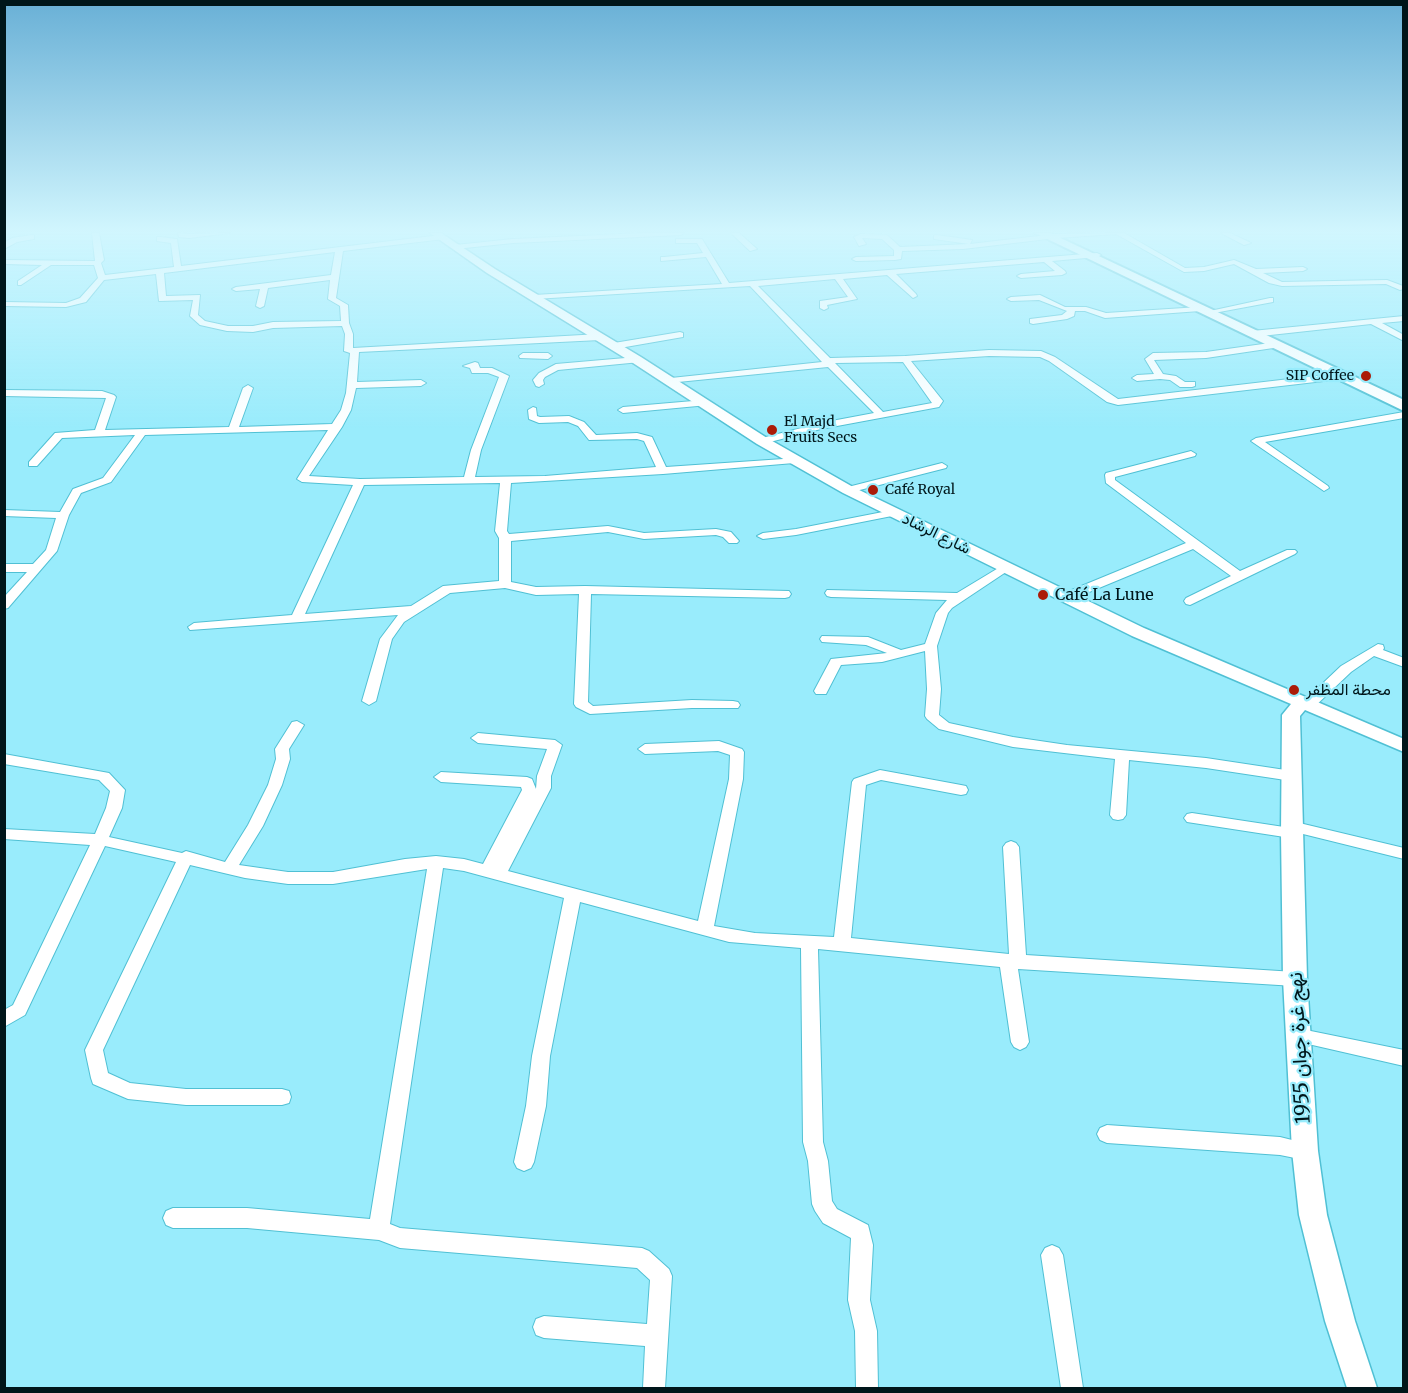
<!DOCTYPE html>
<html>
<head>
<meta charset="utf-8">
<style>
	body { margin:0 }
	#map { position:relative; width:1408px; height:1393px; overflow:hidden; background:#99ecfc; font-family:Merriweather,serif }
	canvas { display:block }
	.frame { position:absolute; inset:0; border:6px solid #00161a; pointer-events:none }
</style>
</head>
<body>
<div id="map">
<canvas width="1408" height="1393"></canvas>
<div class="frame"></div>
</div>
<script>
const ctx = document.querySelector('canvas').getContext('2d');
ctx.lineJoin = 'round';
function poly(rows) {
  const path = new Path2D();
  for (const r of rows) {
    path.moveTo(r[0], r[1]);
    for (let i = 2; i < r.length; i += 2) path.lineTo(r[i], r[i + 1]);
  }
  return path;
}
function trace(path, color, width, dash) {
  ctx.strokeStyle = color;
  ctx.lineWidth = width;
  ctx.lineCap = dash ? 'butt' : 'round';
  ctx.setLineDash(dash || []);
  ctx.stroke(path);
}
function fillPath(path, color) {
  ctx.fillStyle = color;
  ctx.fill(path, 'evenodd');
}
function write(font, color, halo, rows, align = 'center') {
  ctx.font = font + ' Merriweather,Vazirmatn,serif';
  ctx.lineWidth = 4.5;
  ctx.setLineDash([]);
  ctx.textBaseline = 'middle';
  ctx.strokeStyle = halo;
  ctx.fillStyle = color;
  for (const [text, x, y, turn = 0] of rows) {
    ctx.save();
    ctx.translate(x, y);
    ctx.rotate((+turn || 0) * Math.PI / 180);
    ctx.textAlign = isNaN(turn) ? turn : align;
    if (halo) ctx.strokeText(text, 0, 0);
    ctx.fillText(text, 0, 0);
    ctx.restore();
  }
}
const minor = poly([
	[92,233,99,233,104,260,101,263,105,275,174,267,171,243,157,241,157,237,160,237,177,239,181,266,441,235,445,237,444,239,343,251,336,298,348,305,349,323,353,334,353,348,600,334,604,337,600,340,359,352,357,382,421,380,426,383,421,386,356,388,351,410,342,427,309,476,360,479,464,477,471,450,499,377,488,373,472,373,470,368,463,366,475,362,478,363,480,368,492,368,509,376,481,450,475,477,545,476,656,467,644,441,637,439,589,440,578,426,568,422,539,423,529,419,528,410,533,407,536,408,537,416,540,417,569,416,584,422,596,435,637,433,652,437,666,467,798,458,799,460,794,463,663,474,511,483,507,531,509,534,608,526,644,533,716,529,731,532,739,541,737,543,729,543,723,537,716,535,644,539,608,532,511,541,511,582,536,587,585,586,789,591,791,594,789,597,785,598,591,594,588,702,593,706,692,700,733,701,738,702,740,705,738,708,692,708,590,714,576,707,574,704,579,594,536,595,505,588,450,593,404,622,392,639,376,701,369,705,362,701,380,639,398,615,190,630,188,627,194,623,292,615,353,485,302,482,297,479,328,430,145,435,111,482,81,493,69,515,57,551,8,608,4,609,4,597,27,572,4,572,4,564,33,564,46,550,56,518,4,516,4,510,60,512,73,489,103,478,135,435,62,438,37,466,29,466,29,462,55,433,95,430,106,398,4,396,4,390,102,391,114,395,116,397,105,430,229,427,243,388,248,385,253,388,239,427,332,424,341,410,346,393,350,353,344,351,345,334,342,326,273,328,253,332,227,331,200,325,190,316,193,300,159,301,156,274,104,280,86,302,66,307,4,306,4,302,66,303,80,298,98,278,94,265,51,265,21,285,18,285,18,281,42,265,4,264,4,260,95,261,92,233],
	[335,252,331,275,236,287,232,289,236,291,260,289,256,306,260,308,264,306,268,288,330,280,328,299,340,306,341,321,273,322,253,326,228,326,205,321,198,315,200,295,166,296,164,273,335,252],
	[500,483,495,531,499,538,499,581,443,586,411,606,305,614,364,485,500,483],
	[178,233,189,234,230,233,189,238,179,237,178,233],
	[643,233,684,233,680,235,513,243,455,249,451,247,455,245,513,239,643,233],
	[731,233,739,233,757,249,750,251,731,233],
	[1124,233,1185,268,1204,267,1234,260,1256,269,1303,267,1307,269,1303,271,1263,273,1282,282,1387,280,1403,286,1404,289,1400,290,1386,284,1282,286,1269,283,1234,264,1204,271,1184,272,1116,234,1056,238,963,249,902,251,901,259,895,260,856,261,852,259,856,257,894,256,894,250,882,239,862,238,866,244,859,246,854,237,861,234,887,235,900,247,969,244,934,239,934,235,937,235,972,240,970,244,1056,234,1124,233],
	[1221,233,1230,233,1251,243,1244,245,1221,233],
	[31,235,34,235,34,239,17,242,4,249,4,243,12,238,31,235],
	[679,239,702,239,729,283,1097,253,1101,255,1097,257,1052,261,1065,271,1066,273,1062,275,1021,278,1017,276,1021,274,1055,271,1044,262,896,274,916,294,917,296,913,298,887,275,843,279,857,299,827,305,828,308,824,310,820,308,820,301,848,297,835,279,758,286,830,358,905,356,989,350,1041,351,1055,357,1118,399,1341,373,1346,376,1341,379,1118,405,1107,402,1049,361,1040,357,989,356,911,361,943,401,939,407,821,429,762,444,758,443,758,439,821,423,874,413,828,367,668,383,668,379,671,378,822,362,750,286,534,299,530,297,534,295,722,284,706,257,661,261,661,257,664,257,703,253,697,243,676,243,676,239,679,239],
	[903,362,932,403,883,412,835,363,903,362],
	[1040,295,1065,307,1086,307,1106,313,1200,307,1204,309,1200,311,1105,318,1085,311,1075,311,1074,316,1067,319,1033,324,1030,323,1030,319,1062,315,1067,311,1039,300,1011,301,1007,299,1011,297,1040,295],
	[1270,298,1273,298,1273,302,1214,313,1210,311,1270,298],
	[1404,316,1404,321,1382,323,1404,335,1404,341,1371,324,1252,337,1248,334,1252,331,1404,316],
	[680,332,683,333,683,337,614,349,610,346,614,343,680,332],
	[1277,342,1280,343,1280,347,1206,358,1154,360,1163,374,1176,376,1185,382,1195,382,1195,386,1192,387,1180,387,1170,380,1160,379,1137,381,1132,378,1137,375,1154,374,1145,359,1153,353,1206,352,1277,342],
	[523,353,548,353,552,356,548,359,520,358,519,356,523,353],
	[637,357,640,358,640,362,558,370,545,377,543,380,544,384,539,387,536,386,533,380,539,373,556,364,637,357],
	[705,400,708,401,708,405,623,413,618,410,623,407,705,400],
	[1404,412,1404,418,1265,442,1328,486,1329,488,1324,491,1251,441,1256,438,1404,412],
	[1191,451,1196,454,1195,456,1115,477,1115,480,1240,571,1287,550,1295,550,1297,552,1295,554,1190,605,1186,604,1184,601,1186,598,1231,576,1193,549,1070,600,1062,600,1060,597,1062,594,1186,543,1106,483,1105,475,1106,473,1191,451],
	[942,463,947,466,946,468,848,493,843,490,844,488,942,463],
	[893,510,897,511,897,515,796,535,763,539,757,536,763,533,796,529,893,510],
	[1005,564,1011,568,1009,570,952,608,948,613,937,646,941,689,939,715,949,723,1013,737,1067,745,1206,758,1292,771,1297,773,1299,776,1297,779,1292,781,1206,768,1129,760,1126,815,1123,819,1118,820,1113,819,1110,815,1115,759,1013,747,939,729,927,719,925,716,927,689,925,651,882,662,841,665,826,694,816,694,814,691,831,659,887,653,866,645,822,642,820,639,822,636,868,637,901,650,925,644,936,613,947,600,831,597,827,596,825,593,827,590,957,593,1005,564],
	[1378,644,1383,645,1384,648,1383,650,1404,658,1404,667,1374,656,1351,672,1312,709,1302,709,1300,706,1302,703,1341,666,1378,644],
	[297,721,304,725,289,749,290,759,282,785,263,826,239,865,288,872,333,872,405,859,436,856,464,859,483,864,522,790,521,787,441,782,434,777,441,772,527,777,532,779,536,789,537,776,547,749,478,743,471,738,478,733,555,740,562,745,551,776,551,788,508,871,698,921,729,779,730,755,718,751,645,754,638,749,645,744,719,741,742,749,744,752,743,779,714,926,755,933,834,937,852,782,854,779,880,770,961,785,966,786,968,790,966,794,961,795,881,780,866,785,851,938,1009,954,1003,847,1006,843,1011,841,1016,843,1019,847,1026,955,1295,972,1301,974,1304,979,1301,984,1295,986,1018,969,1029,1042,1026,1047,1020,1050,1014,1047,1011,1042,1000,967,818,949,823,1142,828,1161,832,1201,837,1209,868,1225,873,1245,870,1300,877,1331,878,1388,856,1388,855,1331,848,1300,851,1238,823,1223,815,1211,812,1204,808,1161,803,1142,801,948,729,942,580,902,550,1056,546,1106,534,1162,531,1168,524,1171,517,1168,514,1162,526,1106,532,1056,564,898,464,871,443,868,390,1224,400,1228,642,1248,649,1251,669,1269,672,1276,665,1388,643,1388,645,1346,544,1338,536,1335,533,1327,536,1319,544,1316,647,1324,650,1280,637,1268,400,1248,379,1240,247,1228,173,1228,166,1225,163,1218,166,1211,173,1208,247,1208,370,1219,427,869,333,884,288,884,245,878,190,865,103,1050,108,1073,130,1083,186,1089,282,1089,289,1091,291,1097,289,1103,282,1105,186,1105,128,1099,93,1084,91,1078,85,1050,176,862,105,846,25,1015,4,1027,4,1010,13,1005,90,845,4,839,4,829,95,834,106,808,110,791,99,780,4,764,4,754,109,773,125,790,122,808,109,837,182,853,186,851,225,862,248,825,268,785,276,759,275,749,292,722,297,721],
	[1192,813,1284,827,1286,822,1291,821,1404,848,1404,859,1299,833,1296,837,1291,838,1187,822,1184,818,1187,814,1192,813],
	[1301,1029,1404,1050,1404,1066,1295,1041,1292,1036,1295,1031,1301,1029],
	[1107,1125,1280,1137,1312,1145,1315,1151,1312,1157,1305,1160,1280,1155,1107,1143,1100,1140,1097,1134,1100,1128,1107,1125],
	[1052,1245,1059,1248,1063,1255,1083,1388,1061,1388,1041,1255,1045,1248,1052,1245]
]);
const tertiary = poly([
	[430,233,441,233,495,269,641,357,767,438,853,487,1144,628,1404,739,1404,752,1305,710,1300,716,1307,979,1318,1151,1327,1215,1355,1321,1377,1388,1347,1388,1325,1321,1299,1215,1292,1151,1283,979,1281,833,1282,715,1291,704,1132,636,843,493,757,444,633,363,487,273,430,233]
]);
const primary = poly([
	[1035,233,1050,233,1404,400,1404,411,1035,233]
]);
const markers = [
	[1366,376,6,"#ab1b08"],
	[772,430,6,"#ab1b08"],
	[873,490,6,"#ab1b08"],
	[1043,595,6,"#ab1b08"],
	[1294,690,6,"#ab1b08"]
];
const farPoinames = [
	["SIP Coffee",1354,376,"right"],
	["El Majd",784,422],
	["Fruits Secs",784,438],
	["Café Royal",885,490]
];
const streetNames = [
	["شارع الرشاد",936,534,26]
];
const poiNames = [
	["Café La Lune",1055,595],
	["محطة المظفر",1306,690]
];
const nearStreetnames = [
	["نهج غرة جوان 1955",1300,1048,-93]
];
trace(minor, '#50c0d4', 2);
trace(tertiary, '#50c0d4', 3);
trace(primary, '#50c0d4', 4);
fillPath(minor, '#fff');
fillPath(tertiary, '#fff');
fillPath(primary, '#fff');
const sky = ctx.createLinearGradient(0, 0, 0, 428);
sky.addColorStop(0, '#69b0d6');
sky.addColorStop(0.54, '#d1f6fe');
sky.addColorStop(1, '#d1f6fe00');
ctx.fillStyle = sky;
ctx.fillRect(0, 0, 1408, 428);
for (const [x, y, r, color] of markers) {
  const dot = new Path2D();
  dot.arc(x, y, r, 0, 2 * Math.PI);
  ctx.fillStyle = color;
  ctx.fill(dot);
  trace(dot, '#99ecfc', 2);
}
write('14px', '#00161a', '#99ecfc', farPoinames, 'left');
write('16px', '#00161a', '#99ecfc', streetNames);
write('16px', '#00161a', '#99ecfc', poiNames, 'left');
write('20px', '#00161a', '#99ecfc', nearStreetnames);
</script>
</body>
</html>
